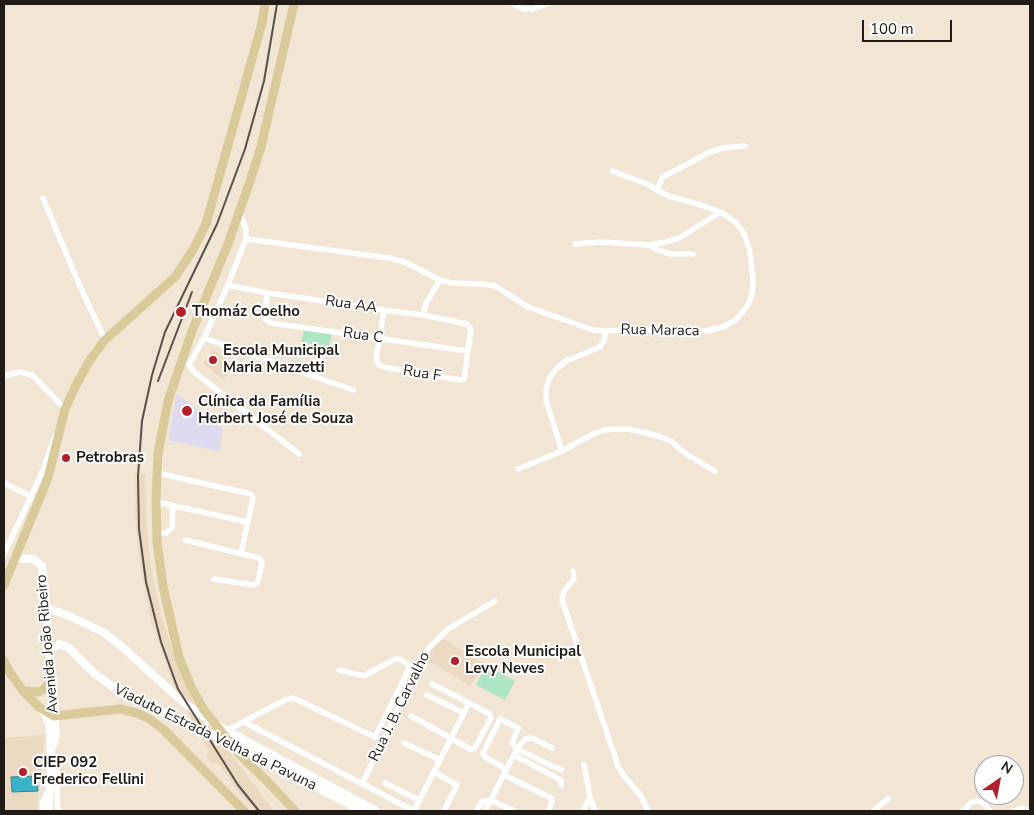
<!DOCTYPE html>
<html>
<head>
<meta charset="utf-8">
<style>
	body { margin:0 }
	#map { position:relative; width:1034px; height:815px; overflow:hidden; background:#f2e5d4; font-family:"Nunito Sans",sans-serif }
	canvas { display:block }
	.frame { position:absolute; inset:0; border:5px solid #201b15; pointer-events:none }
	.north { position:absolute; left:974px; top:755px; width:50px; height:50px; box-sizing:border-box; background:#fff; border:1px solid #a6a4a1; border-radius:50%; rotate:33deg; font-size:14px; font-weight:700; line-height:20px; text-align:center; color:#201b15 }
	.north::after { content:''; display:block; margin:auto; width:18px; height:22px; background:#b2202b; clip-path:polygon(50% 0,100% 100%,50% 72%,0 100%) }
	.scale { position:absolute; left:862px; top:20px; width:90px; height:22px; box-sizing:border-box; border:2px solid #201b15; border-top:0; padding-left:6px; font-size:15px; line-height:18px; white-space:nowrap; color:#201b15; -webkit-text-stroke:4px #fff; paint-order:stroke }
</style>
</head>
<body>
<div id="map">
<canvas width="1034" height="815"></canvas>
<div class="frame"></div>
<div class="north">N</div>
<div class="scale">100 m</div>
</div>
<script>
const ctx = document.querySelector('canvas').getContext('2d');
ctx.lineJoin = 'round';
function fillPath(path, color) {
  ctx.fillStyle = color;
  ctx.fill(path, 'evenodd');
}
function poly(rows) {
  const path = new Path2D();
  for (const r of rows) {
    path.moveTo(r[0], r[1]);
    for (let i = 2; i < r.length; i += 2) path.lineTo(r[i], r[i + 1]);
  }
  return path;
}
function trace(path, color, width, dash) {
  ctx.strokeStyle = color;
  ctx.lineWidth = width;
  ctx.lineCap = dash ? 'butt' : 'round';
  ctx.setLineDash(dash || []);
  ctx.stroke(path);
}
function write(font, color, halo, rows, align = 'center') {
  ctx.font = font + ' "Nunito Sans",sans-serif';
  ctx.lineWidth = 4;
  ctx.setLineDash([]);
  ctx.textBaseline = 'middle';
  ctx.strokeStyle = halo;
  ctx.fillStyle = color;
  for (const [text, x, y, turn = 0] of rows) {
    ctx.save();
    ctx.translate(x, y);
    ctx.rotate((+turn || 0) * Math.PI / 180);
    ctx.textAlign = isNaN(turn) ? turn : align;
    if (halo) ctx.strokeText(text, 0, 0);
    ctx.fillText(text, 0, 0);
    ctx.restore();
  }
}
const built = poly([
	[214,350,234,366,223,380,203,363],
	[135,473,145,474,147,531,151,568,162,618,178,667,194,704,274,811,256,811,238,792,218,763,211,763,207,757,209,750,200,736,175,689,151,620,141,569,136,530],
	[440,637,484,664,470,686,426,659],
	[45,735,37,811,4,811,4,738]
]);
const medical = poly([
	[177,394,223,429,219,451,168,440]
]);
const green = poly([
	[305,327,332,333,329,348,301,342],
	[486,665,515,681,505,700,476,685]
]);
const water = poly([
	[37,776,38,791,12,792,11,777,37,776]
]);
const street = poly([
	[514,4,523,9,532,9,547,4],
	[657,189,663,177,710,152,723,148,745,146],
	[43,198,79,284,105,340],
	[240,213,246,230,246,239,389,258,405,262,440,280,451,283,483,284,495,286,528,307,593,330,606,331,642,329,684,333,706,331,723,327,736,320,748,305,752,294,753,280,750,252,745,236,740,228,734,221,721,212,691,202,668,196,647,184,612,171],
	[246,239,228,285,204,338,189,365,194,372,299,454],
	[575,244,602,242,649,245,666,242,679,238,721,212],
	[649,245,658,250,670,254,693,254],
	[228,285,267,293,282,295,384,310,423,315,467,324,471,329,464,379,460,380,383,367,379,365,376,359,384,310],
	[267,293,265,319,271,323,467,351],
	[423,315,426,303,440,280],
	[204,338,353,390],
	[4,376,20,372,32,375,65,409],
	[562,451,546,400,546,389,549,379,557,368,566,361,600,347,604,340,606,331],
	[518,469,562,451,593,434,604,430,615,429,628,429,659,436,672,442,686,454,715,471],
	[157,473,251,494,253,498,241,553],
	[4,483,30,496],
	[156,502,248,522],
	[157,534,166,533,172,528,173,506],
	[185,540,259,558,262,562,258,582,253,585,214,579],
	[4,554,41,475,55,436],
	[573,571,574,579,564,591,562,600,618,766,624,776,641,796,648,811],
	[427,695,464,713],
	[411,716,470,749,475,748,491,718,490,714,432,684],
	[244,722,414,811],
	[226,731,285,700,293,698,375,737,409,669,408,664,400,659,395,659,364,676,339,670],
	[404,743,440,760],
	[52,753,56,763,58,811],
	[514,755,557,778,561,781,561,785],
	[584,765,590,797,595,811],
	[506,769,485,757,483,753,500,719,518,728,512,743,517,749,561,770],
	[434,772,457,785,444,811],
	[504,775,551,798,552,802,548,811],
	[385,783,419,800],
	[362,784,424,657,430,647,448,629,495,601],
	[42,811,43,801,49,789],
	[414,811,469,703],
	[476,811,482,802,491,800,514,811],
	[485,811,517,749,525,739,532,738,552,748],
	[583,811,590,797],
	[873,811,888,799],
	[963,811,972,802,978,801,983,803,990,811],
	[1014,811,1022,808,1030,811]
]);
const secondary = poly([
	[14,558,33,559,42,566,43,571,56,735,51,751],
	[47,608,67,615,103,632,120,645,183,702,213,723,376,811],
	[50,650,59,644,68,647,94,673,125,696,238,746,362,811],
	[41,708,45,714,50,727,51,751,49,811]
]);
const primary = poly([
	[294,4,261,147,249,184,228,244,192,331,168,401,158,453,156,497,157,542,163,586,179,657,191,687,204,710,240,755,269,783,295,811],
	[4,585,48,478,65,409,76,385,90,360,105,340,175,277,193,250,206,224,262,23,265,4],
	[4,661,9,671,23,691,39,707,54,716,120,709,137,713,148,718,164,730,244,811],
	[23,691,39,692,44,689,52,679]
]);
const rail = poly([
	[158,381,192,292],
	[259,811,238,785,178,689,161,642,146,582,139,529,138,476,142,421,152,375,165,332,217,224,245,149,264,81,277,4]
]);
const markers = [
	[181,312,6,"#b2202b"],
	[213,360,5,"#b2202b"],
	[187,411,6,"#b2202b"],
	[66,458,5,"#b2202b"],
	[455,661,5,"#b2202b"],
	[23,772,5,"#b2202b"]
];
const streetNames = [
	["Rua AA",351,305,8],
	["Rua Maraca",660,331,1],
	["Rua C",363,336,8],
	["Rua F",422,374,9],
	["Avenida João Ribeiro",48,644,-95],
	["Rua J. B. Carvalho",400,707,-64],
	["Viaduto Estrada Velha da Pavuna",215,738,26]
];
const poiNames = [
	["Thomáz Coelho",192,312],
	["Escola Municipal",223,351],
	["Maria Mazzetti",223,368],
	["Clínica da Família",198,402],
	["Herbert José de Souza",198,419],
	["Petrobras",76,458],
	["Escola Municipal",465,652],
	["Levy Neves",465,669],
	["CIEP 092",33,763],
	["Frederico Fellini",33,780]
];
fillPath(built, '#ecd9c2');
fillPath(medical, '#dddaf0');
fillPath(green, '#aee6c5');
fillPath(water, '#3bb2c7');
trace(water, '#338592', 1);
trace(street, '#fff', 5.5);
trace(secondary, '#fff', 8);
trace(primary, '#daca9b', 9);
trace(rail, '#595149', 2);
for (const [x, y, r, color] of markers) {
  const dot = new Path2D();
  dot.arc(x, y, r, 0, 2 * Math.PI);
  ctx.fillStyle = color;
  ctx.fill(dot);
  trace(dot, '#fff', 2);
}
write('15px', '#201b15', '#fff', streetNames);
write('bold 15px', '#201b15', '#fff', poiNames, 'left');
</script>
</body>
</html>
